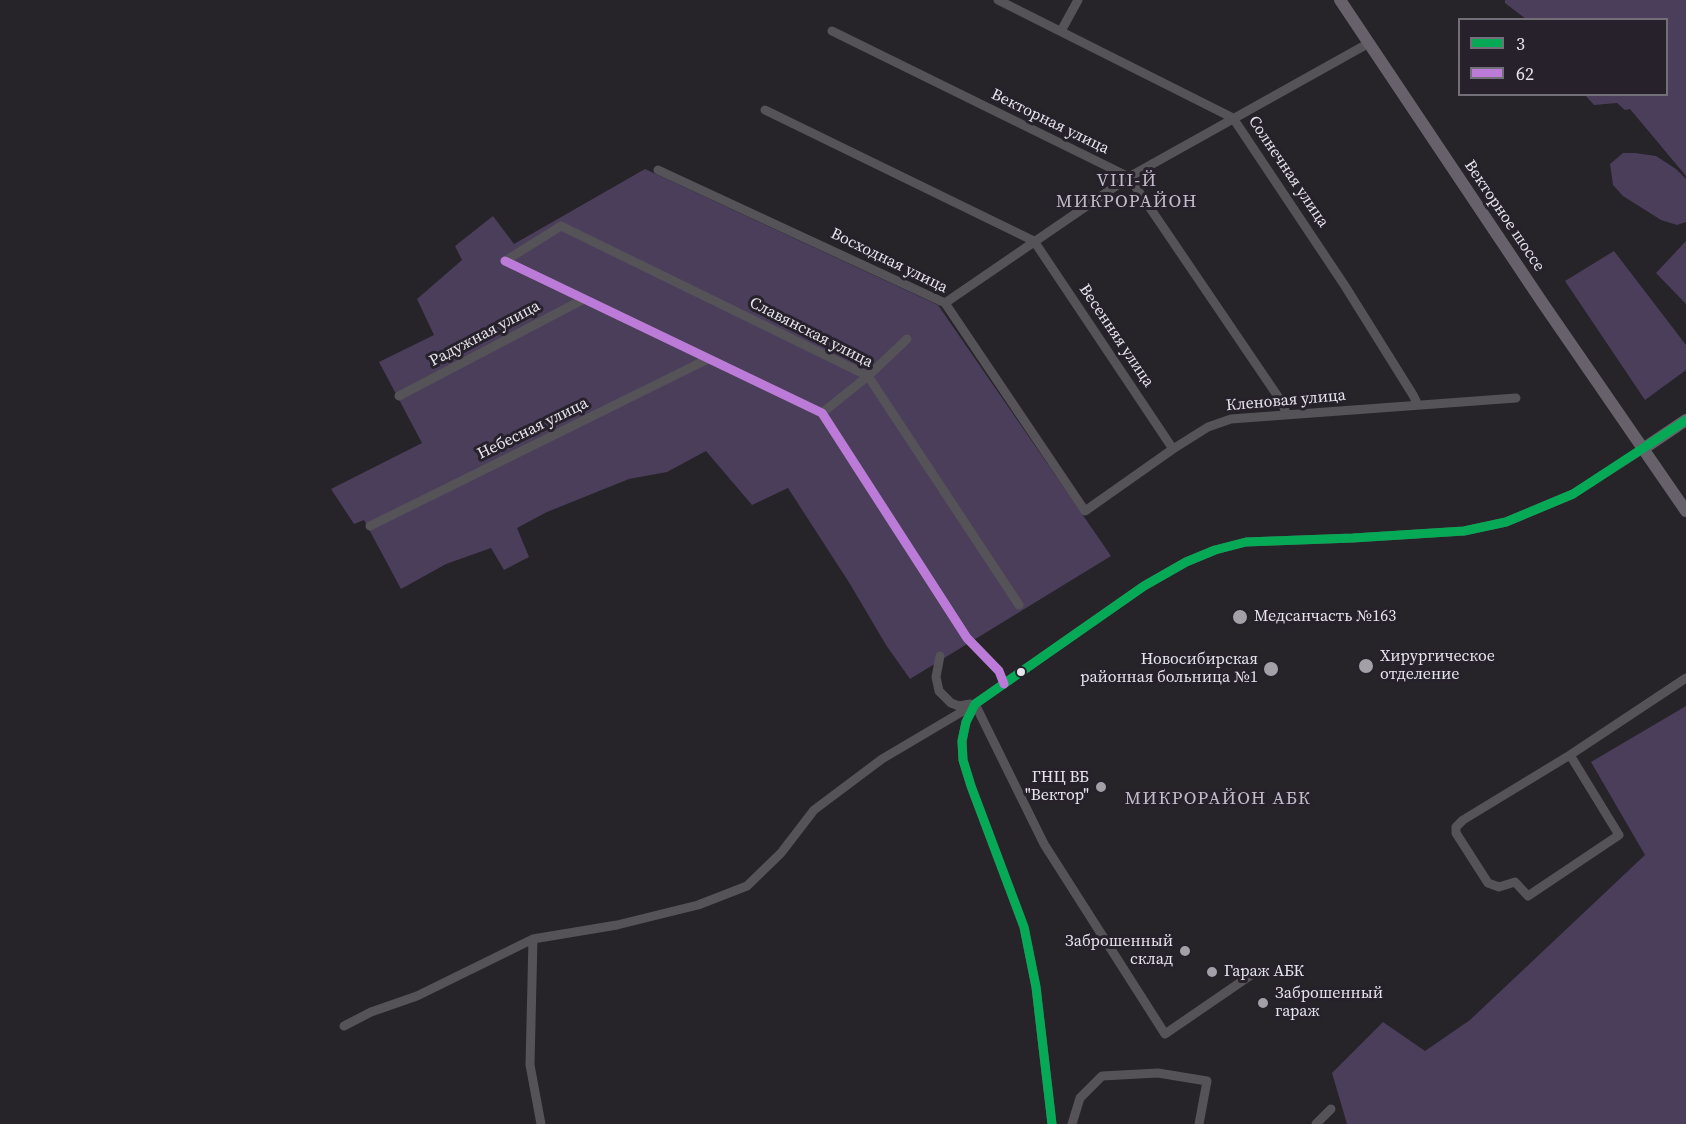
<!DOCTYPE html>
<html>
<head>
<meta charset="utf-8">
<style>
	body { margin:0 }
	#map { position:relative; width:1686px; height:1124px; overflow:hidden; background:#262329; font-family:"Source Serif 4",serif }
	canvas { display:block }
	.legend { position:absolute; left:1458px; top:18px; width:210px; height:78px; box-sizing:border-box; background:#26212b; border:2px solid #736f78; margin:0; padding:8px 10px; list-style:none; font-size:18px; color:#e7e4eb }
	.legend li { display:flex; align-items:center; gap:12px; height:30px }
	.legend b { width:30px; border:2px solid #736f78 }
</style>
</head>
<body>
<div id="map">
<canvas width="1686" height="1124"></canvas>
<ul class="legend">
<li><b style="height:8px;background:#06aa56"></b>3</li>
<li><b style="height:8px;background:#bd7bd9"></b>62</li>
</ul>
</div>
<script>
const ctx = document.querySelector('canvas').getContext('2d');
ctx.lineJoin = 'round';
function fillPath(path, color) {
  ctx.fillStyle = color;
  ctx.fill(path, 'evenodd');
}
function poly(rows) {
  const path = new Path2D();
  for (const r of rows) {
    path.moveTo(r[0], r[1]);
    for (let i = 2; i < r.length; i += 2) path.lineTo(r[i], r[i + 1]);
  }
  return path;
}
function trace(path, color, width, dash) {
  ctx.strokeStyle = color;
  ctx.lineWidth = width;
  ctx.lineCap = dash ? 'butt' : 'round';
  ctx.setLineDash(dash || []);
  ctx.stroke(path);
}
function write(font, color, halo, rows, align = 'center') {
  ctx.font = font + ' "Source Serif 4",serif';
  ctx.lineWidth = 6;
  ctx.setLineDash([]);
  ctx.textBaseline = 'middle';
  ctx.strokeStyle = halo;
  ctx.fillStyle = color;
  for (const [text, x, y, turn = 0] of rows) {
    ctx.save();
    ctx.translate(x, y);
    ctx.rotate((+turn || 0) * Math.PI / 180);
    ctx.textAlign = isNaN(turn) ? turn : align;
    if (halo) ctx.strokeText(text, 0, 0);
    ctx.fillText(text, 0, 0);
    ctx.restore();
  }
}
const green = poly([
	[1505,0,1686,0,1686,176,1630,109,1625,110,1617,103,1594,105,1585,95,1666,94,1666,20,1526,19,1505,3],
	[1623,153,1635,153,1656,156,1676,169,1686,179,1686,222,1677,225,1661,220,1623,196,1613,185,1610,164],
	[645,169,938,305,1111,556,910,679,886,645,850,584,788,488,752,505,706,451,667,472,629,479,547,512,517,528,529,557,504,570,491,548,446,564,401,589,364,520,354,524,331,489,422,443,379,362,434,335,417,299,462,260,455,246,493,216,514,244],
	[1686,241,1686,304,1656,273],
	[1614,251,1686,345,1686,370,1645,400,1565,281],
	[1686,706,1686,1124,1347,1124,1332,1073,1383,1022,1425,1051,1470,1020,1645,855,1591,762]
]);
const minor = poly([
	[998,0,1233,118,1345,286,1413,395,1418,405],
	[832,31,1129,177,1281,401,1287,415],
	[1061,31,1078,0],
	[765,110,1034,241,1173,449],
	[658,170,945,303,1085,511,1173,449,1208,427,1231,419,1516,398],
	[505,261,561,226,868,376,1019,605],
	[505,261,822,413,967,638,999,671,1004,684],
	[945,303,1129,177,1369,43],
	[399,396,584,299],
	[822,413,868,376,907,339],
	[370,526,708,359],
	[940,656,936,677,939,691,951,703,959,706,970,704],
	[975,704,1044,844,1165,1034,1254,973],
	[1570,755,1619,835,1528,896,1515,882,1499,887,1488,883,1456,833,1456,827,1463,820,1570,755,1686,678],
	[533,939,530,1065,541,1124],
	[344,1026,371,1012,417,996,533,939,617,925,698,905,747,886,781,853,814,810,882,759,975,704],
	[1052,1124,1036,987,1024,927,971,786,963,760,962,741,966,722,975,704,1144,586,1186,562,1215,550,1246,542,1353,538,1464,531,1506,522,1573,494,1643,449],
	[1072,1124,1080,1098,1102,1076,1158,1073,1207,1081,1199,1124],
	[1316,1124,1331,1109]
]);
const major = poly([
	[1340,0,1542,302,1686,511],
	[1643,449,1686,420]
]);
const bus1 = poly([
	[1052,1124,1036,987,1024,927,971,786,963,760,962,741,966,722,975,704,1144,586,1186,562,1215,550,1246,542,1353,538,1464,531,1506,522,1573,494,1686,420]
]);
const bus2 = poly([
	[505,261,822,413,967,638,999,671,1004,684]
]);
const markers = [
	[1240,617,8,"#a3a0a7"],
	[1366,666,8,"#a3a0a7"],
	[1271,669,8,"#a3a0a7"],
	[1021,672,5,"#e7e4eb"],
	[1101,787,6,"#a3a0a7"],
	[1185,951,6,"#a3a0a7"],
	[1212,972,6,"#a3a0a7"],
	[1263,1003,6,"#a3a0a7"]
];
const streetNames = [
	["Векторная улица",1050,122,26],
	["Солнечная улица",1288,172,56],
	["Векторное шоссе",1504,216,56],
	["Восходная улица",889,261,26],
	["Славянская улица",811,333,27],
	["Радужная улица",485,334,-28],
	["Весенняя улица",1116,336,56],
	["Кленовая улица",1286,401,-5],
	["Небесная улица",533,429,-26]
];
const poiNames = [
	["Медсанчасть №163",1254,617],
	["Хирургическое",1380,657],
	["отделение",1380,675],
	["Новосибирская",1258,660,"right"],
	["районная больница №1",1258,678,"right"],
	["ГНЦ ВБ",1089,778,"right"],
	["\"Вектор\"",1089,796,"right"],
	["Заброшенный",1173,942,"right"],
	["склад",1173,960,"right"],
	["Гараж АБК",1224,972],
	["Заброшенный",1275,994],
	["гараж",1275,1012]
];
const neighbourhoodNames = [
	["VIII-Й",1127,181],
	["МИКРОРАЙОН",1127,202],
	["МИКРОРАЙОН АБК",1218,799]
];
fillPath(green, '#4b3e5b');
trace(minor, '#555357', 9);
trace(major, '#66616b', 12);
trace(bus1, '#06aa56', 9);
trace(bus2, '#bd7bd9', 9);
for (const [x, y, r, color] of markers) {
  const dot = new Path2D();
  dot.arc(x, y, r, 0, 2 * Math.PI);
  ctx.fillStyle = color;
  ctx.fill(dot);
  trace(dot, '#26212b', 2);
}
write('16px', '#e7e4eb', '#26212b', streetNames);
write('16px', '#e7e4eb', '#26212b', poiNames, 'left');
ctx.letterSpacing = '1.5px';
write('18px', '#c2bcca', '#26212b', neighbourhoodNames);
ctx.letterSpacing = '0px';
</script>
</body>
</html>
